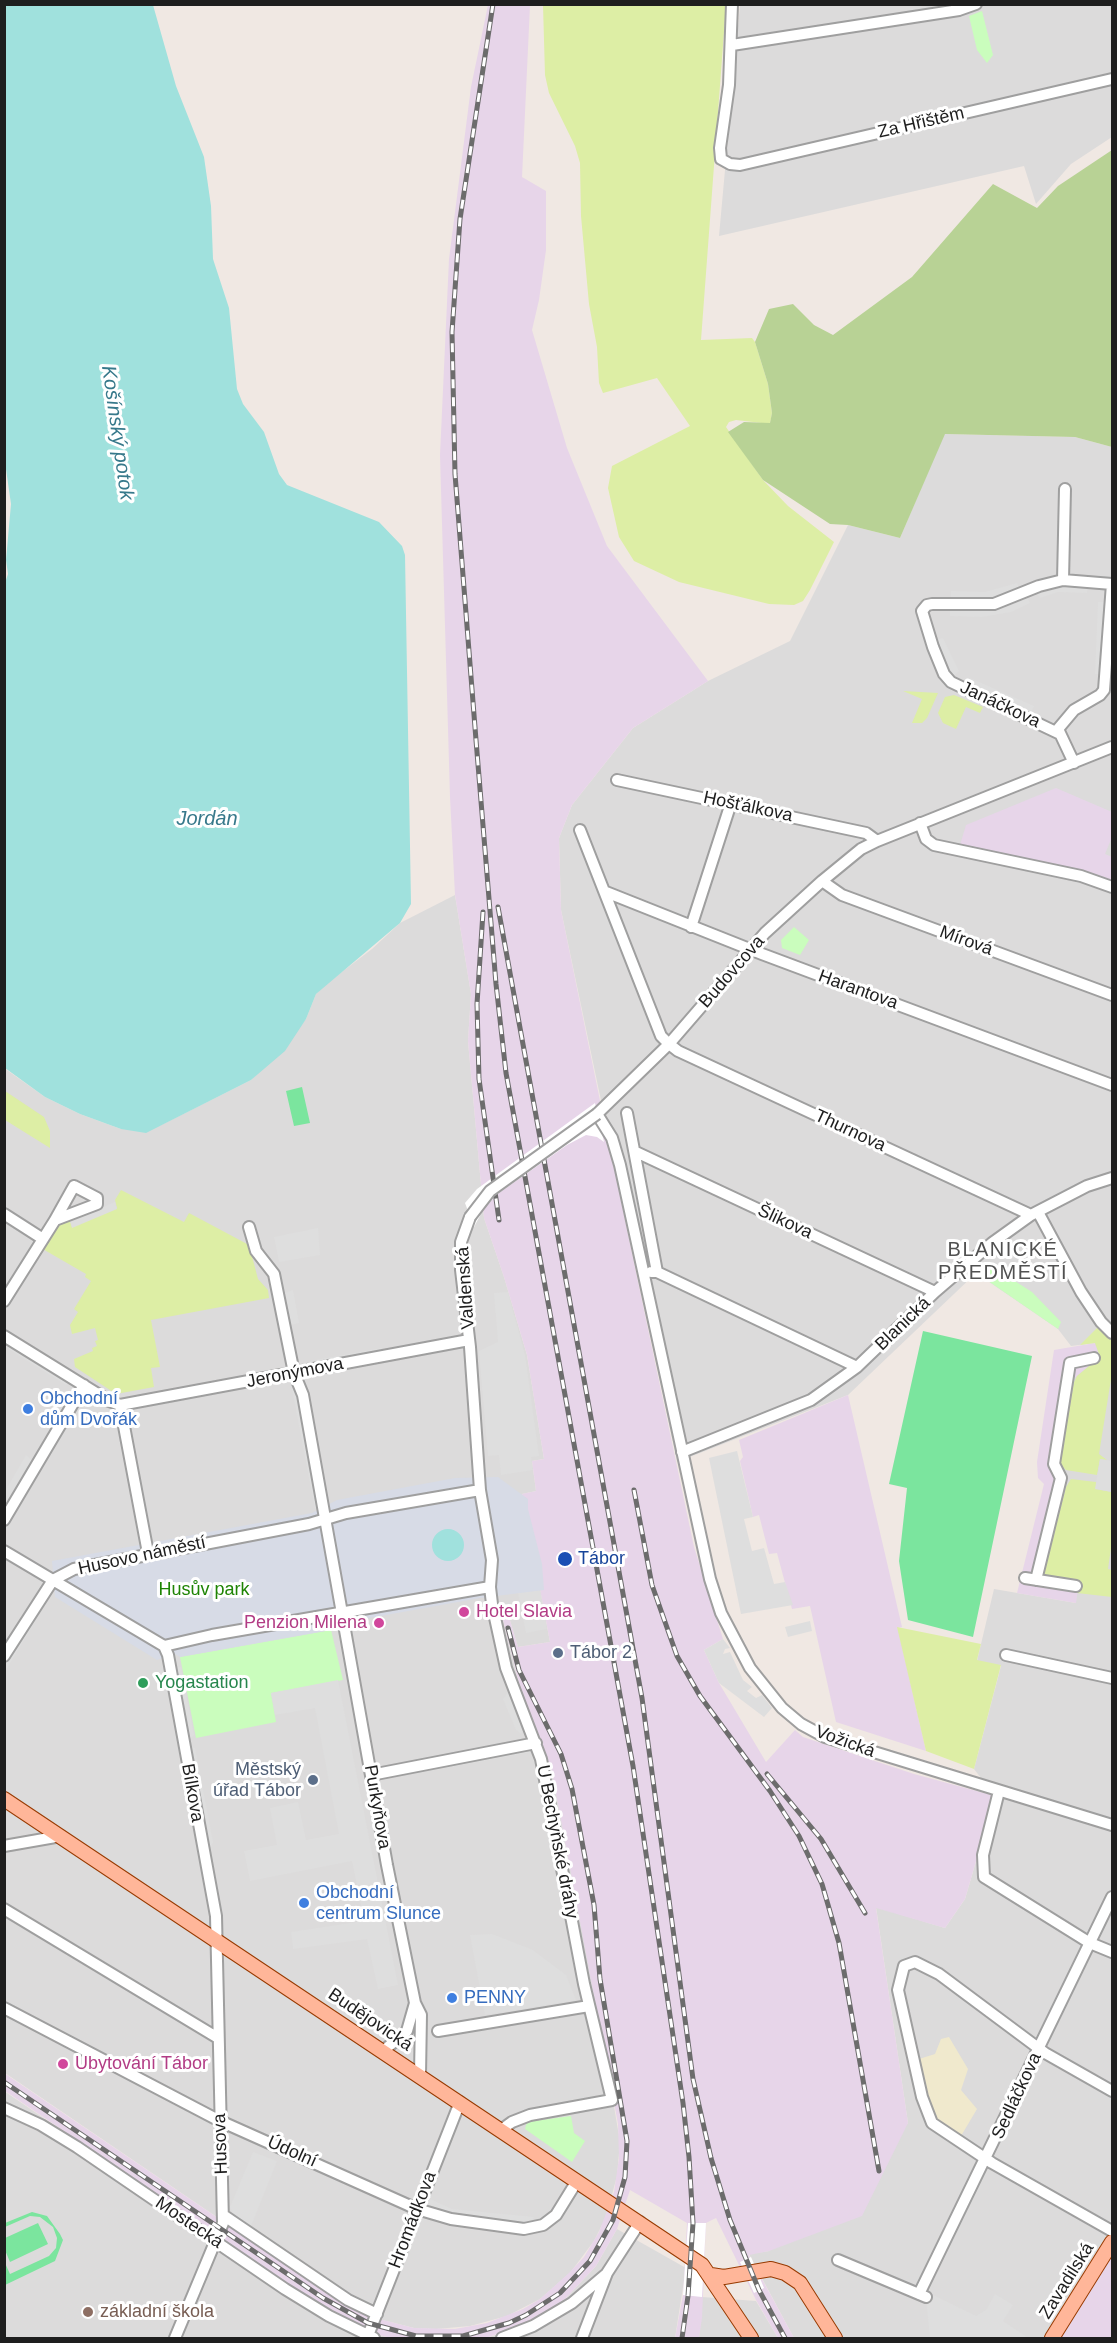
<!DOCTYPE html>
<html>
<head>
<meta charset="utf-8">
<style>
	body { margin:0 }
	#map { position:relative; width:1117px; height:2343px; overflow:hidden; background:#f0e8e3; font-family:Arial,sans-serif }
	canvas { display:block }
	.frame { position:absolute; inset:0; border:6px solid #1e1e1e; pointer-events:none }
</style>
</head>
<body>
<div id="map">
<canvas width="1117" height="2343"></canvas>
<div class="frame"></div>
</div>
<script>
const ctx = document.querySelector('canvas').getContext('2d');
ctx.lineJoin = 'round';
function fillPath(path, color) {
  ctx.fillStyle = color;
  ctx.fill(path, 'evenodd');
}
function poly(rows) {
  const path = new Path2D();
  for (const r of rows) {
    if (r.length === 3) {
      path.moveTo(r[0] + r[2], r[1]);
      path.arc(r[0], r[1], r[2], 0, 2 * Math.PI);
      continue;
    }
    path.moveTo(r[0], r[1]);
    for (let i = 2; i < r.length; i += 2) path.lineTo(r[i], r[i + 1]);
  }
  return path;
}
function trace(path, color, width, dash) {
  ctx.strokeStyle = color;
  ctx.lineWidth = width;
  ctx.lineCap = dash ? 'butt' : 'round';
  ctx.setLineDash(dash || []);
  ctx.stroke(path);
}
function write(font, color, halo, rows, align = 'center') {
  ctx.font = font + ' Arial,sans-serif';
  ctx.lineWidth = 6;
  ctx.setLineDash([]);
  ctx.textBaseline = 'middle';
  ctx.strokeStyle = halo;
  ctx.fillStyle = color;
  for (const [text, x, y, turn = 0] of rows) {
    ctx.save();
    ctx.translate(x, y);
    ctx.rotate((+turn || 0) * Math.PI / 180);
    ctx.textAlign = isNaN(turn) ? turn : align;
    if (halo) ctx.strokeText(text, 0, 0);
    ctx.fillText(text, 0, 0);
    ctx.restore();
  }
}
const residential = poly([
	[740,5,1112,5,1112,137,1071,164,1036,204,1024,166,719,236],
	[944,434,1075,437,1112,447,1112,2251,1054,2338,794,2338,749,2254,769,2251,908,2123,876,1907,945,1928,965,1899,995,1796,974,1769,1001,1666,977,1661,994,1589,1076,1603,1042,1576,1073,1380,1095,1343,1071,1346,1058,1329,976,1273,848,1395,677,1462,561,910,559,838,572,805,633,728,708,681,790,641,848,525,900,538],
	[455,895,471,994,468,1041,484,1218,504,1277,527,1355,544,1459,532,1461,536,1491,522,1494,550,1642,518,1647,506,1607,500,1608,526,1711,551,1767,598,2011,620,2142,617,2176,606,2217,594,2241,570,2273,540,2299,507,2316,470,2326,436,2329,414,2328,375,2318,327,2292,5,2073,4,1068,45,1097,80,1114,121,1129,159,1126,251,1080,306,1019,316,994,322,987,372,949,400,923],
	[4,2091,319,2305,369,2332,390,2338,5,2338],
	[617,2229,686,2268,675,2338,486,2338,512,2330,565,2299,596,2266],
	[702,2297,756,2301,778,2338,699,2338]
]);
const industrial = poly([
	[488,5,530,5,522,177,546,191,546,250,539,300,532,330,567,448,607,546,708,681,633,728,572,805,559,838,561,910,606,1130,694,1547,723,1639,704,1650,719,1683,766,1762,795,1730,803,1737,914,1774,995,1796,965,1899,945,1928,876,1908,908,2123,862,2216,769,2251,749,2255,794,2338,778,2338,756,2300,716,2218,706,2223,702,2318,699,2338,675,2338,683,2295,687,2223,630,2190,617,2229,596,2266,565,2299,530,2322,486,2338,390,2338,369,2332,319,2305,5,2091,4,2073,327,2292,375,2318,414,2328,455,2329,487,2323,523,2309,540,2299,569,2273,584,2257,599,2232,614,2192,619,2158,618,2124,564,1836,551,1767,526,1711,500,1608,506,1607,518,1647,550,1642,522,1494,536,1491,532,1461,544,1459,527,1355,504,1277,484,1218,468,1041,471,994,455,895,450,797,440,455,449,259,471,87],
	[1056,788,1112,812,1112,837,1105,854,1112,857,1112,887,960,845,966,825],
	[1095,1343,1100,1357,1072,1380,1058,1464,1065,1486,1042,1576,1079,1582,1076,1603,1017,1593,1044,1484,1038,1478,1037,1462,1054,1350],
	[848,1395,902,1627,898,1628,926,1751,836,1722,810,1606,792,1609,777,1553,769,1554,759,1515,753,1517,740,1461,743,1457,739,1440],
	[1112,2251,1112,2338,1054,2338]
]);
const farmland = poly([
	[949,2037,968,2069,961,2090,977,2109,961,2136,933,2120,919,2059,935,2054,941,2039]
]);
const grass = poly([
	[543,5,726,5,701,340,752,338,755,342,768,384,772,413,770,424,736,420,729,422,726,427,763,480,788,506,834,542,810,590,803,601,794,605,769,604,679,582,634,561,619,537,608,488,612,466,690,426,657,378,603,393,599,383,597,347,589,304,581,216,580,163,575,146,549,93,545,75],
	[903,691,938,693,927,718,922,723,912,723,922,699],
	[954,695,983,707,980,713,966,707,956,729,943,723,938,713,945,697],
	[5,1091,44,1117,50,1131,50,1148,5,1120],
	[121,1190,184,1222,189,1213,249,1245,258,1279,268,1290,269,1298,151,1320,160,1367,151,1368,154,1387,116,1394,75,1367,74,1359,93,1351,92,1348,97,1346,95,1341,98,1340,95,1328,72,1334,70,1325,78,1312,74,1309,91,1281,85,1277,86,1274,41,1248,56,1227,63,1223,70,1221,72,1227,117,1208,115,1200],
	[1098,1327,1112,1340,1112,1373,1099,1454,1107,1460,1100,1459,1097,1475,1066,1470,1060,1464,1074,1382,1077,1376,1100,1357,1095,1343,1080,1345],
	[1071,1479,1096,1482,1096,1489,1112,1492,1112,1541,1108,1569,1112,1570,1112,1597,1077,1593,1079,1582,1047,1577,1044,1573,1066,1487],
	[897,1627,981,1644,977,1660,1001,1665,974,1769,926,1751]
]);
const forest = poly([
	[1112,150,1112,447,1075,437,945,434,900,538,848,525,830,524,763,480,728,432,744,422,770,423,772,413,768,384,755,342,769,309,793,304,814,325,833,335,912,277,993,184,1037,208,1058,186]
]);
const park = poly([
	[982,11,993,55,987,63,977,50,969,16],
	[794,927,809,940,800,955,782,948,781,940],
	[988,1264,1032,1292,1061,1322,1058,1329,978,1274],
	[331,1630,343,1680,271,1693,276,1722,196,1738,180,1657],
	[571,2116,574,2133,585,2141,572,2162,525,2129,527,2122]
]);
const pitch = poly([
	[302,1087,310,1123,294,1126,286,1091],
	[923,1331,1032,1356,973,1637,908,1620,899,1561,907,1488,889,1484],
	[32,2212,47,2216,60,2234,63,2240,55,2261,5,2285,5,2263,10,2274,49,2256,56,2248,57,2238,53,2227,40,2217,30,2216,5,2227,5,2223],
	[38,2223,48,2244,10,2262,5,2250,5,2238]
]);
const parking = poly([
	[1017,583,1020,589,990,600,951,599,951,591,985,592],
	[1056,585,1088,585,1087,593,1058,592,1040,598,1036,592],
	[1027,597,1030,603,1011,612,982,617,950,616,950,608,990,609,1007,606],
	[1098,602,1106,602,1102,674,1095,674],
	[943,638,959,671,953,677,945,665,936,640],
	[970,678,1034,706,1031,713,967,685],
	[115,1202,117,1209,72,1228,70,1221],
	[318,1228,320,1255,279,1262,274,1237],
	[293,1290,299,1323,291,1325,285,1293],
	[508,1292,525,1355,539,1456,531,1457,533,1470,501,1475,499,1455,488,1456,479,1351,498,1342,494,1293],
	[7,1344,69,1382,66,1385,10,1350],
	[381,1348,383,1354,312,1369,310,1361],
	[296,1388,319,1506,315,1509,292,1389],
	[737,1451,753,1517,744,1519,752,1551,764,1548,774,1584,785,1582,793,1605,741,1614,709,1458],
	[26,1455,34,1462,5,1510,5,1491],
	[1100,1459,1112,1461,1112,1492,1095,1489],
	[539,1583,547,1629,526,1633,517,1587],
	[45,1595,49,1598,5,1672,4,1662],
	[810,1621,812,1631,788,1637,785,1627],
	[723,1639,730,1648,725,1649,723,1654,730,1652,743,1680,752,1687,747,1691,756,1698,762,1695,772,1708,764,1717,719,1683,704,1650],
	[181,1667,194,1735,189,1740,175,1668],
	[338,1680,398,1985,378,1989,367,1939,293,1949,291,1932,364,1921,352,1861,250,1881,244,1851,277,1845,270,1808,298,1802,306,1840,339,1834,315,1708,275,1715,271,1693],
	[509,1691,525,1728,521,1734,516,1730,503,1699],
	[189,1746,195,1748,213,1842,209,1853],
	[530,1746,531,1752,424,1772,423,1767],
	[535,1752,566,1901,562,1901,532,1754],
	[492,1934,533,1950,566,1975,576,2000,485,2015,470,1935],
	[253,2152,277,2161,251,2226,234,2216,230,2207],
	[430,2199,452,2209,534,2217,530,2224,464,2217,428,2205],
	[929,2293,976,2316,986,2310,995,2294,1013,2305,1003,2321,1027,2337,930,2338,926,2297]
]);
const plaza = poly([
	[498,1477,528,1499,528,1509,542,1564,544,1590,480,1598,353,1621,331,1630,180,1657,175,1654,157,1660,55,1597,52,1561,312,1513,337,1500,455,1478]
]);
const water = poly([
	[5,4,153,5,176,86,204,157,211,206,213,259,229,308,237,389,243,404,264,432,279,474,287,485,379,522,402,546,405,555,411,904,400,923,316,994,306,1019,285,1051,251,1080,146,1133,121,1129,80,1114,45,1097,5,1068,4,586,8,574,6,560,11,504,4,455],
	[448,1545,16]
]);
const pier = poly([
	[595,1103,604,1142,597,1137,586,1135,567,1145,499,1193,484,1208,474,1227,465,1203,477,1189],
	[688,2223,706,2223,702,2297,683,2295],
	[751,2257,764,2288,754,2293,740,2262]
]);
const minor = poly([
	[732,4,729,85,720,148,721,159,730,164,740,165,1112,79],
	[732,45,959,10,976,4],
	[1065,489,1063,580,1112,584,1104,690,1100,695,1074,710,1058,729,1074,763],
	[1058,733,951,682,944,674,933,647,922,611,927,605,932,604,994,604,1039,586,1063,580],
	[1112,747,877,841,861,849,822,881,765,933,669,1044,597,1114,612,1138,620,1165,710,1579,721,1613,750,1668,782,1708,801,1724,825,1737,1112,1825],
	[617,780,866,833,877,841],
	[920,823,926,839,934,845,1081,876,1112,887],
	[580,830,661,1036,669,1044,678,1051,1031,1215],
	[822,881,842,895,1112,995],
	[606,892,762,954,1112,1085],
	[691,927,731,803],
	[627,1113,657,1272,651,1272],
	[636,1152,935,1292],
	[74,1186,97,1198,97,1204,55,1220,74,1186],
	[1038,1212,1081,1292,1101,1322,1112,1333],
	[4,1214,43,1239],
	[470,1217,461,1242,461,1270,470,1347,480,1490,492,1560,490,1587,492,1604,506,1668,541,1759,584,1984,612,2100,530,2115,512,2122,501,2130],
	[249,1227,256,1251,274,1274,294,1373,303,1395,387,1865,415,2003,421,2015,420,2075],
	[657,1272,857,1367],
	[4,1301,55,1220],
	[4,1336,109,1401,120,1405,469,1340],
	[120,1405,148,1553],
	[682,1452,811,1400,857,1367,935,1292,992,1243,1031,1215,1087,1186,1112,1178],
	[4,1520,84,1385],
	[4,1551,164,1646,212,1635,490,1587],
	[1025,1578,1076,1586],
	[1036,1580,1061,1478,1054,1464,1070,1363,1094,1358],
	[164,1646,168,1655,216,1916,223,2223,175,2338],
	[1006,1655,1112,1678],
	[4,1656,53,1580,74,1569,309,1524,346,1513,480,1490],
	[371,1775,536,1743],
	[999,1791,983,1855,984,1877,1090,1943,1112,1952],
	[4,1846,61,1836],
	[4,1909,218,2038],
	[4,2008,220,2121,417,2209,451,2219,524,2229,543,2225,556,2215,577,2181],
	[438,2031,589,2006],
	[383,2051,407,2031,415,2003],
	[1112,2091,1045,2053,939,1974,915,1962,904,1966,898,1990,922,2097,932,2123,992,2163,1112,2231],
	[4,2108,41,2125,77,2147,285,2289,329,2316,374,2338],
	[223,2215,348,2300,377,2314],
	[838,2260,926,2297],
	[919,2294,1112,1897],
	[367,2338,460,2102],
	[502,2338,533,2326,572,2303,605,2275],
	[582,2338,607,2273,640,2222]
]);
const major = poly([
	[4,1799,702,2265,751,2338],
	[711,2275,724,2277,771,2269,785,2273,800,2283,835,2338],
	[1052,2338,1112,2242]
]);
const rail = poly([
	[493,4,460,219,452,332,455,474,476,740,496,984,506,1073,633,1766,683,2103,689,2157,693,2223,688,2296,682,2338],
	[498,907,642,1698,693,2079,711,2158,730,2220,759,2290,785,2338],
	[483,912,477,1004,479,1079,499,1220],
	[634,1490,652,1585,677,1656,700,1696,770,1791,799,1836,822,1884,839,1943,879,2171],
	[767,1774,821,1839,865,1913],
	[4,2082,323,2298,368,2323,416,2336,463,2336,509,2323,526,2315,560,2293,590,2261,613,2220,625,2177,627,2141,600,1979,594,1905,572,1789,561,1754,519,1670,508,1628]
]);
const minorBridge = poly([
	[470,1217,490,1191,597,1114]
]);
const markers = [
	[28,1409,6,"#3f7fe0"],
	[565,1559,8,"#1a4fb4"],
	[464,1612,6,"#d1479c"],
	[379,1623,6,"#d1479c"],
	[558,1653,6,"#5c6f8a"],
	[143,1683,6,"#2e9e5b"],
	[313,1780,6,"#5c6f8a"],
	[304,1903,6,"#3f7fe0"],
	[452,1998,6,"#3f7fe0"],
	[63,2064,6,"#d1479c"],
	[88,2312,6,"#8d6e63"]
];
const streetNames = [
	["Za Hřištěm",921,123,-13],
	["Janáčkova",1000,705,25],
	["Hošťálkova",748,807,12],
	["Mírová",966,941,20],
	["Budovcova",732,972,-49],
	["Harantova",858,990,20],
	["Thurnova",850,1131,25],
	["Šlikova",785,1222,25],
	["Valdenská",466,1288,-94],
	["Blanická",903,1324,-44],
	["Jeronýmova",295,1373,-11],
	["Husovo náměstí",142,1556,-12],
	["Vožická",845,1742,20],
	["Bílkova",192,1793,80],
	["Purkyňova",377,1807,80],
	["U Bechyňské dráhy",557,1842,79],
	["Budějovická",370,2020,34],
	["Sedláčkova",1017,2096,-65],
	["Husova",221,2144,-92],
	["Údolní",292,2152,24],
	["Hromádkova",413,2220,-69],
	["Mostecká",189,2223,34],
	["Zavadilská",1067,2281,-58]
];
const shopNames = [
	["Obchodní",40,1399],
	["dům Dvořák",40,1420],
	["Obchodní",316,1893],
	["centrum Slunce",316,1914],
	["PENNY",464,1998]
];
const transitNames = [
	["Tábor",578,1559]
];
const parkNames = [
	["Husův park",204,1590]
];
const hotelNames = [
	["Hotel Slavia",476,1612],
	["Penzion Milena",367,1623,"right"],
	["Ubytování Tábor",75,2064]
];
const serviceNames = [
	["Tábor 2",570,1653],
	["Městský",301,1770,"right"],
	["úřad Tábor",301,1791,"right"]
];
const leisureNames = [
	["Yogastation",155,1683]
];
const educationNames = [
	["základní škola",100,2312]
];
const waterNames = [
	["Košínský potok",117,433,82],
	["Jordán",207,819]
];
const neighbourhoodNames = [
	["BLANICKÉ",1003,1250],
	["PŘEDMĚSTÍ",1003,1273]
];
fillPath(residential, '#dcdbdb');
fillPath(industrial, '#e7d5e9');
fillPath(farmland, '#f0e9cd');
fillPath(grass, '#ddeea5');
fillPath(forest, '#b8d295');
fillPath(park, '#cafdbd');
fillPath(pitch, '#7be59e');
fillPath(parking, '#dedede');
fillPath(plaza, '#d7dbe6');
fillPath(water, '#a0e1dd');
fillPath(pier, '#fff');
trace(minor, '#9f9f9f', 14);
trace(major, '#983a00', 16);
trace(minor, '#fff', 10);
trace(major, '#ffb699', 14);
trace(rail, '#6c6c6c', 5);
trace(rail, '#fff', 3, [9]);
trace(minorBridge, '#9f9f9f', 14, []);
trace(minorBridge, '#fff', 10);
for (const [x, y, r, color] of markers) {
  const dot = new Path2D();
  dot.arc(x, y, r, 0, 2 * Math.PI);
  ctx.fillStyle = color;
  ctx.fill(dot);
  trace(dot, '#fff', 2);
}
write('18px', '#1e1e1e', '#fff', streetNames);
write('18px', '#366cbe', '#fff', shopNames, 'left');
write('18px', '#164399', '#fff', transitNames, 'left');
write('18px', '#1e8404', '#fff', parkNames);
write('18px', '#b23c85', '#fff', hotelNames, 'left');
write('18px', '#4e5e75', '#fff', serviceNames, 'left');
write('18px', '#27864d', '#fff', leisureNames, 'left');
write('18px', '#785e54', '#fff', educationNames, 'left');
write('italic 20px', '#37798b', '#fff', waterNames);
ctx.letterSpacing = '1.5px';
write('20px', '#515151', '#fff', neighbourhoodNames);
ctx.letterSpacing = '0px';
</script>
</body>
</html>
